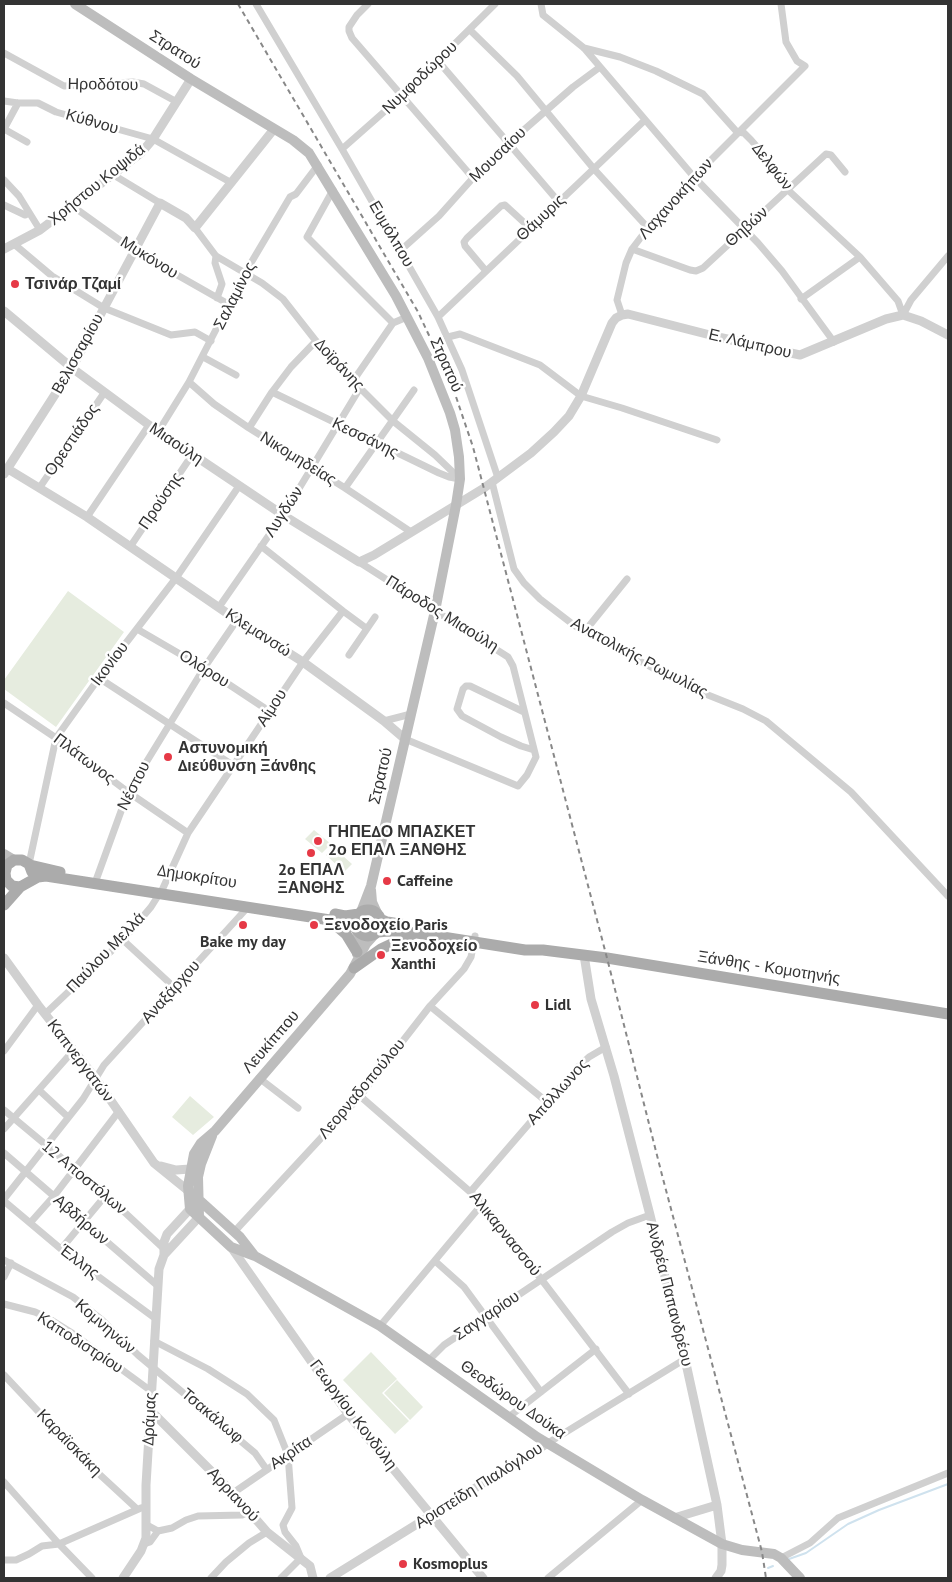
<!DOCTYPE html>
<html>
<head>
<meta charset="utf-8">
<style>
	body { margin:0 }
	#map { position:relative; width:952px; height:1582px; overflow:hidden; background:#fff; font-family:"PT Sans",sans-serif }
	canvas { display:block }
	.frame { position:absolute; inset:0; border:5px solid #333; pointer-events:none }
</style>
</head>
<body>
<div id="map">
<canvas width="952" height="1582"></canvas>
<div class="frame"></div>
</div>
<script>
const ctx = document.querySelector('canvas').getContext('2d');
ctx.lineJoin = 'round';
function fillPath(path, color) {
  ctx.fillStyle = color;
  ctx.fill(path, 'evenodd');
}
function poly(rows) {
  const path = new Path2D();
  for (const r of rows) {
    if (r.length === 3) {
      path.moveTo(r[0] + r[2], r[1]);
      path.arc(r[0], r[1], r[2], 0, 2 * Math.PI);
      continue;
    }
    path.moveTo(r[0], r[1]);
    for (let i = 2; i < r.length; i += 2) path.lineTo(r[i], r[i + 1]);
  }
  return path;
}
function trace(path, color, width, dash) {
  ctx.strokeStyle = color;
  ctx.lineWidth = width;
  ctx.lineCap = dash ? 'butt' : 'round';
  ctx.setLineDash(dash || []);
  ctx.stroke(path);
}
function write(font, color, halo, rows, align = 'center') {
  ctx.font = font + ' "PT Sans",sans-serif';
  ctx.lineWidth = 5;
  ctx.setLineDash([]);
  ctx.textBaseline = 'middle';
  ctx.strokeStyle = halo;
  ctx.fillStyle = color;
  for (const [text, x, y, turn = 0] of rows) {
    ctx.save();
    ctx.translate(x, y);
    ctx.rotate((+turn || 0) * Math.PI / 180);
    ctx.textAlign = isNaN(turn) ? turn : align;
    if (halo) ctx.strokeText(text, 0, 0);
    ctx.fillText(text, 0, 0);
    ctx.restore();
  }
}
const green = poly([
	[68,591,124,632,56,727,4,689,4,680],
	[314,830,331,844,322,853,305,839],
	[333,847,352,864,344,872,326,855],
	[190,1096,214,1117,193,1135,172,1117],
	[371,1352,397,1379,382,1393,409,1421,395,1434,343,1380],
	[397,1380,423,1407,410,1420,384,1393]
]);
const stream = poly([
	[789,1559,806,1553,848,1524,879,1510,948,1484],
	[768,1568,773,1566]
]);
const minor = poly([
	[256,4,342,149,438,317,462,370,498,478],
	[368,4,357,15,349,27,349,31,352,38,473,178],
	[541,4,543,15,584,48,694,177,758,243,782,271,834,342],
	[470,30,517,76,594,169,648,228],
	[584,48,620,57,656,71,703,94,737,132,744,133,751,140,766,157,788,190,860,257,898,301,903,315],
	[4,53,64,86,133,82,144,84,177,102],
	[438,61,558,201],
	[4,101,18,103,38,103,56,112,153,139,230,182],
	[4,129,18,103],
	[4,129,27,142],
	[342,149,402,96,495,4],
	[112,174,160,203],
	[4,180,19,196,40,230],
	[333,190,307,237,393,323],
	[4,205,25,215,29,213],
	[71,205,135,251,230,305],
	[195,228,216,256,262,283,283,299,316,341,353,381,393,421,435,455,460,479],
	[14,244,52,276,104,308,171,335,195,332,211,341],
	[632,249,690,270,696,271,703,268,826,154,831,155,845,172],
	[401,250,439,216,473,178,509,143,573,87,600,67],
	[216,256,215,263,222,284,217,298],
	[486,271,465,246,464,242,467,238,501,206,505,205,530,228],
	[801,299,860,257],
	[622,315,617,300,626,263,632,249,648,228,694,177,805,66,797,61,786,42,781,4],
	[903,315,911,300,948,256],
	[438,317,645,120],
	[448,337,460,334,540,365,581,396,622,408,717,440],
	[203,357,236,375],
	[353,381,393,323,407,317],
	[189,382,214,404,249,428,345,488,411,532],
	[272,392,439,473,449,477,460,479],
	[249,428,272,392,291,367,316,341],
	[158,432,189,382,245,273,290,197,296,194,318,165],
	[492,482,514,569,524,583,540,599,575,626,688,687,743,709,766,721,851,792,948,896],
	[40,487,104,393],
	[345,488,414,390],
	[87,517,149,425],
	[261,546,343,611,366,628],
	[130,547,192,455],
	[359,562,508,657,513,666,536,757,527,775,518,786,405,739],
	[219,607,283,515,360,388],
	[137,629,204,668,269,711],
	[585,631,627,579],
	[349,655,375,617],
	[99,678,234,766],
	[4,703,56,738,128,792,188,833],
	[524,712,470,686,466,686,463,689,457,709,462,716,501,737,521,746,534,750],
	[384,721,411,714],
	[29,864,56,738,99,678,176,578,239,486],
	[95,883,128,792,204,668,237,620],
	[123,940,175,988],
	[430,1006,547,1102],
	[45,1014,123,940,151,907,163,888,188,833,303,662,343,611],
	[4,1051,38,1005],
	[259,1078,298,1108],
	[39,1090,68,1117],
	[360,1096,483,1203,629,1394],
	[4,1110,106,1195,163,1248],
	[4,1129,73,1051],
	[4,1153,158,1286],
	[471,1191,578,1067,589,1057,606,1047],
	[4,1199,83,1099,104,1065,248,907],
	[4,1201,61,1249,156,1319],
	[30,1223,54,1196,119,1111],
	[234,1232,360,1096,430,1006,464,969,471,957,475,936],
	[61,1249,106,1195],
	[4,1260,73,1297,102,1320,138,1355,255,1453,267,1470],
	[435,1261,464,1287,541,1392],
	[4,1277,11,1263],
	[4,1304,35,1312,48,1318,72,1333,151,1391],
	[380,1326,483,1203],
	[154,1341,208,1369,247,1394,274,1420,288,1455,292,1508,283,1525,285,1532,296,1546,301,1558,281,1578],
	[429,1360,444,1345,612,1232,628,1223,650,1215],
	[4,1375,84,1460,137,1509],
	[510,1416,596,1349],
	[548,1443,685,1359],
	[4,1482,59,1544,92,1578],
	[233,1493,348,1414],
	[147,1525,158,1531,172,1528,186,1520,198,1516,242,1515,248,1512],
	[144,1544,150,1542,158,1531],
	[781,1558,810,1543,838,1518,948,1473],
	[4,1560,16,1560,29,1554,42,1546,59,1544,141,1508],
	[211,1578,226,1562,249,1543,267,1532],
	[548,1578,642,1500]
]);
const tertiary = poly([
	[4,249,40,230,141,153,153,139,191,79],
	[4,311,72,368,149,425,283,515,359,562,374,555,484,488,531,453,554,432,569,416,581,396,612,323,616,318,622,315,628,314,718,337,800,355,886,319,903,315,921,321,948,335],
	[8,469,87,517,237,620,303,662,384,721,405,739],
	[4,474,72,368,160,203,186,218,195,228,274,129],
	[584,955,591,999,614,1076,650,1215,685,1359,717,1505,722,1544,722,1565,721,1571,716,1578],
	[4,958,38,1005,96,1079,154,1163,191,1193],
	[161,1166,176,1170,190,1169],
	[231,1247,348,1414,483,1578],
	[164,1255,164,1242,167,1234,190,1209],
	[150,1410,233,1493,267,1532,310,1566,313,1578],
	[674,1518,717,1505],
	[123,1578,141,1551,146,1538,146,1485,159,1269,164,1255,199,1217],
	[330,1578,548,1443]
]);
const secondary = poly([
	[75,4,191,79,293,140,309,153,396,296,428,358,450,413,455,430,459,457,460,479,456,505,435,611,371,886,361,912],
	[4,854,14,860],
	[371,890,372,902,378,915],
	[375,934,366,944,350,974,215,1131,201,1143,194,1154,188,1186,190,1209,231,1247,255,1256,380,1326,537,1437,642,1500,722,1544,742,1550,774,1554,781,1558,800,1578],
	[357,954,358,939,357,930],
	[198,1199,240,1237,254,1255],
	[199,1217,198,1177,201,1164,212,1136]
]);
const primary = poly([
	[30,865,60,872],
	[20,887,12,886,6,880,5,873,7,865,14,860,22,860,29,864,32,872],
	[4,905,20,887,38,877,46,876,330,920,347,923,356,928],
	[368,923,13],
	[335,914,345,916,359,914],
	[380,919,387,922,406,925],
	[331,921,346,934,357,952],
	[378,932,388,931,417,933,525,950,543,950,607,958,948,1014],
	[354,968,381,949,413,934]
]);
const rail = poly([
	[238,4,418,312,451,382,473,447,607,958,662,1175,762,1552,766,1578]
]);
const markers = [
	[15,284,5,"#e63946"],
	[168,757,5,"#e63946"],
	[318,841,5,"#e63946"],
	[311,853,5,"#e63946"],
	[387,881,5,"#e63946"],
	[243,925,5,"#e63946"],
	[314,925,5,"#e63946"],
	[381,955,5,"#e63946"],
	[535,1005,5,"#e63946"],
	[403,1564,5,"#e63946"]
];
const streetNames = [
	["Στρατού",175,50,33],
	["Νυμφοδώρου",420,78,-44],
	["Ηροδότου",103,85,1],
	["Κύθνου",92,122,16],
	["Μουσαίου",498,155,-44],
	["Δελφών",772,167,52],
	["Χρήστου Κοψιδά",97,185,-39],
	["Λαχανοκήπων",676,199,-48],
	["Θάμυρις",541,218,-43],
	["Θηβών",747,227,-42],
	["Ευμόλπου",391,234,60],
	["Μυκόνου",149,258,32],
	["Σαλαμίνος",235,296,-63],
	["Ε. Λάμπρου",750,344,13],
	["Βελισσαρίου",78,354,-61],
	["Δοϊράνης",339,365,47],
	["Στρατού",446,365,66],
	["Κεσσάνης",365,438,26],
	["Ορεστιάδος",72,440,-56],
	["Μιαούλη",176,444,34],
	["Νικομηδείας",298,459,32],
	["Προύσης",161,501,-56],
	["Λυγδών",284,512,-57],
	["Πάροδος Μιαούλη",442,614,32],
	["Κλεμανσώ",258,633,33],
	["Ανατολικής Ρωμυλίας",639,658,28],
	["Ικονίου",110,664,-53],
	["Ολόρου",204,669,32],
	["Αίμου",272,708,-57],
	["Πλάτωνος",84,759,37],
	["Στρατού",381,776,-77],
	["Νέστου",134,786,-63],
	["Δημοκρίτου",197,877,9],
	["Παύλου Μελλά",106,953,-46],
	["Ξάνθης - Κομοτηνής",769,968,9],
	["Αναξάρχου",171,992,-48],
	["Λευκίππου",271,1042,-49],
	["Καπνεργατών",80,1061,53],
	["Λεορναδοπούλου",362,1089,-50],
	["Απόλλωνος",558,1092,-48],
	["12 Αποστόλων",84,1178,40],
	["Αβδήρων",81,1220,41],
	["Αλικαρνασσού",505,1234,51],
	["Έλλης",79,1262,37],
	["Ανδρέα Παπανδρέου",669,1294,76],
	["Σαγγαρίου",487,1316,-34],
	["Κομνηνών",105,1327,41],
	["Καποδιστρίου",80,1343,33],
	["Θεοδώρου Δούκα",513,1400,35],
	["Γεωργίου Κονδύλη",353,1415,53],
	["Τσακάλωφ",212,1416,40],
	["Δράμας",150,1419,-87],
	["Καραϊσκάκη",69,1443,46],
	["Ακρίτα",291,1453,-34],
	["Αριστείδη Πιαλόγλου",479,1486,-32],
	["Αρριανού",233,1495,47]
];
const poiNames = [
	["Τσινάρ Τζαμί",25,284],
	["Αστυνομική",178,748],
	["Διεύθυνση Ξάνθης",178,766],
	["ΓΗΠΕΔΟ ΜΠΑΣΚΕΤ",328,832],
	["2ο ΕΠΑΛ ΞΑΝΘΗΣ",328,850],
	["2o ΕΠΑΛ",311,870,"center"],
	["ΞΑΝΘΗΣ",311,888,"center"],
	["Caffeine",397,881],
	["Ξενοδοχείο Paris",324,925],
	["Bake my day",243,942,"center"],
	["Ξενοδοχείο",391,946],
	["Xanthi",391,964],
	["Lidl",545,1005],
	["Kosmoplus",413,1564]
];
fillPath(green, '#e6ecdf');
trace(stream, '#cfe2ee', 2);
trace(minor, '#d0d0d0', 7);
trace(tertiary, '#d0d0d0', 9);
trace(secondary, '#bdbdbd', 10);
trace(primary, '#ababab', 11);
trace(rail, '#888', 2, [5, 4]);
for (const [x, y, r, color] of markers) {
  const dot = new Path2D();
  dot.arc(x, y, r, 0, 2 * Math.PI);
  ctx.fillStyle = color;
  ctx.fill(dot);
  trace(dot, '#fff', 2);
}
write('16px', '#333', '#fff', streetNames);
write('bold 16px', '#333', '#fff', poiNames, 'left');
</script>
</body>
</html>
